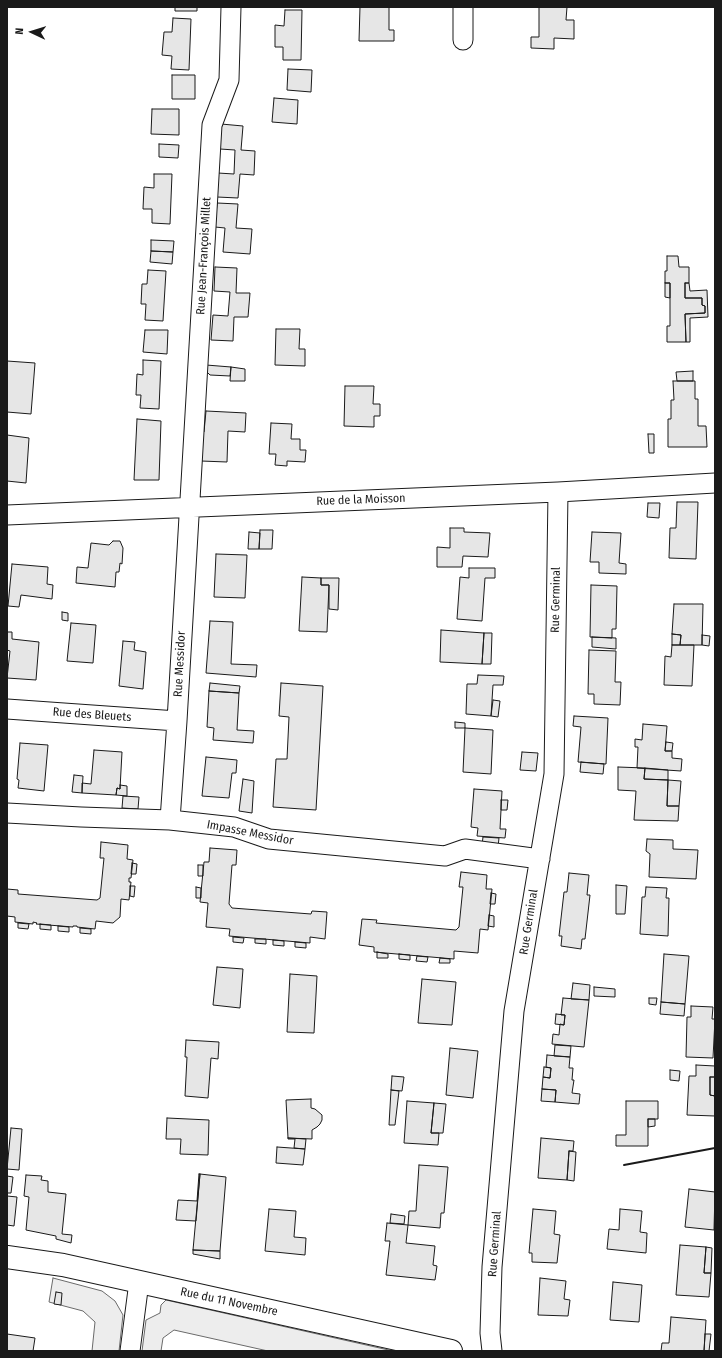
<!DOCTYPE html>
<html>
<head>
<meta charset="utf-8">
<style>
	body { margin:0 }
	#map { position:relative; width:722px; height:1358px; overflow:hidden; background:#fff; font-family:"Fira Sans Condensed",sans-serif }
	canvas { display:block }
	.frame { position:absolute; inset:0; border:8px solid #1a1a1a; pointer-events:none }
	.north { position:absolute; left:12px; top:12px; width:40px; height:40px; -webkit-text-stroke:3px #fff; paint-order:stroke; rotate:274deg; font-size:11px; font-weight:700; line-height:16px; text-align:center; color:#1a1a1a }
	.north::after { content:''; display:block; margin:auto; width:14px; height:18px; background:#1a1a1a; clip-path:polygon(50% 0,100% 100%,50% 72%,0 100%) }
</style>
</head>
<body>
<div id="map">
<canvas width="722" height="1358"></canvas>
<div class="frame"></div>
<div class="north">N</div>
</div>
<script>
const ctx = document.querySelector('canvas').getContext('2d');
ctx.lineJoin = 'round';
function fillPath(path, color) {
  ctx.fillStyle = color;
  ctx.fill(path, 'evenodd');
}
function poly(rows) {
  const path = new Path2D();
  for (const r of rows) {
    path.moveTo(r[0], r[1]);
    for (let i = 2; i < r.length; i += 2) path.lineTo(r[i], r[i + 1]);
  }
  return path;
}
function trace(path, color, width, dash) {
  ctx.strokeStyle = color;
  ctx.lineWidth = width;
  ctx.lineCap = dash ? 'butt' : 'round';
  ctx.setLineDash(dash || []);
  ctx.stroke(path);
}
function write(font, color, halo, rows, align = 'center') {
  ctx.font = font + ' "Fira Sans Condensed",sans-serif';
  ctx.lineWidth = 3;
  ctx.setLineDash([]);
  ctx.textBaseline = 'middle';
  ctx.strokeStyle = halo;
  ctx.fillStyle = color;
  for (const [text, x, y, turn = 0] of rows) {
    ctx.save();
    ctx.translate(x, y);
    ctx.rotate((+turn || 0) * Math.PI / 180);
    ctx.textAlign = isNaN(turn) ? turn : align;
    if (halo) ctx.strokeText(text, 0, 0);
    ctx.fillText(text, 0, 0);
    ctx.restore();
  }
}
const green = poly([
	[53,1278,102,1291,115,1301,123,1315,119,1351,92,1351,95,1322,83,1311,49,1302,53,1278],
	[166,1300,393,1351,268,1351,174,1330,163,1338,161,1351,142,1351,146,1320,160,1313,161,1305,166,1300]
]);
const building = poly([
	[175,7,197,7,197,11,175,11,175,7],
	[360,7,389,7,389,30,394,30,394,41,359,41,360,7],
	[539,7,567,7,566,20,574,20,574,39,554,38,554,49,531,48,531,37,539,37,539,7],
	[285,10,302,10,301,60,283,60,283,47,275,47,275,25,284,26,285,10],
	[173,18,191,19,189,70,171,69,172,56,162,55,164,32,172,32,173,18],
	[288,69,312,70,311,92,287,90,288,69],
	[172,75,195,75,195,99,172,99,172,75],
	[274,98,298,100,297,124,272,122,274,98],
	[152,109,179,109,179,135,151,134,152,109],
	[221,124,243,126,241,150,255,151,254,175,240,174,238,198,217,197,218,173,234,174,235,150,220,149,221,124],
	[159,144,179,145,178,158,159,157,159,144],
	[154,174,172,174,170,224,152,223,152,209,143,209,144,187,154,188,154,174],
	[217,203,238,204,236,228,252,229,250,254,223,252,225,228,215,227,217,203],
	[151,240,174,241,173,252,151,251,151,240],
	[151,251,173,252,172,264,150,262,151,251],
	[667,256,678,256,679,267,689,267,689,283,685,283,685,298,702,298,702,305,705,306,705,313,685,314,686,342,667,342,667,326,670,326,670,283,665,283,665,271,667,271,667,256],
	[215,267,237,268,236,293,250,293,248,317,234,317,233,341,211,340,213,315,228,316,230,292,214,291,215,267],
	[148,270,166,271,163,321,145,320,146,304,141,304,142,284,147,284,148,270],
	[665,283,670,283,670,298,665,297,665,283],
	[685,283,689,283,690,291,707,290,708,317,690,318,690,342,686,342,685,314,705,313,705,306,702,305,702,298,685,298,685,283],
	[276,329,300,329,299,349,305,349,305,366,275,365,276,329],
	[145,330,168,330,167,354,143,352,145,330],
	[143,360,161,361,159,409,140,408,141,395,136,395,137,374,143,375,143,360],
	[7,361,35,363,31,414,7,412,7,361],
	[206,365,231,367,230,376,210,375,206,371,206,365],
	[231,367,245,369,245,381,230,381,231,367],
	[693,371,693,381,677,381,676,372,693,371],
	[673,381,695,381,695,399,698,399,698,426,706,426,707,447,668,447,668,419,671,419,671,400,674,400,673,381],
	[345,386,374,386,373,404,380,404,380,416,374,416,374,427,344,426,345,386],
	[206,411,246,413,245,432,228,431,227,462,201,461,203,432,204,432,206,411],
	[137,419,161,421,159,480,134,480,137,419],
	[271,423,292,424,291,439,300,439,300,450,306,450,305,462,287,461,287,466,275,465,276,454,269,454,271,423],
	[648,434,654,434,654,453,649,453,648,434],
	[7,435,29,438,26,483,7,481,7,435],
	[677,502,698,502,696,559,669,558,670,528,676,528,677,502],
	[648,503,660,503,659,518,647,517,648,503],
	[450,528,464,528,464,532,490,533,488,557,463,556,462,567,437,567,437,547,450,548,450,528],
	[260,530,273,530,272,549,259,549,260,530],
	[249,532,260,533,259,549,248,549,249,532],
	[592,532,621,533,619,563,626,564,626,574,599,573,599,562,590,562,592,532],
	[113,541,120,541,123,548,122,564,120,563,119,572,116,572,115,587,76,583,77,567,88,568,91,543,109,545,113,541],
	[216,554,247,555,245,598,214,597,216,554],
	[12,564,48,567,47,584,53,585,52,599,21,595,19,607,8,606,12,564],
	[469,568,495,568,495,578,485,578,482,621,457,619,460,577,469,578,469,568],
	[302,577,321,578,321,585,329,585,327,632,299,631,302,577],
	[321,578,339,578,338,610,329,609,329,585,321,585,321,578],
	[591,585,617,586,616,629,612,629,612,638,590,637,591,585],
	[674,604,703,604,702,645,680,645,681,635,672,634,674,604],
	[62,612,68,613,68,621,62,620,62,612],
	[210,621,233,622,231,664,257,665,256,677,206,673,210,621],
	[71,623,96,625,93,663,67,661,71,623],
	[441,630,484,633,482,664,440,662,441,630],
	[7,632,12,632,12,639,39,642,36,680,7,678,10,651,7,650,7,632],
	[484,633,492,633,491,664,482,664,484,633],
	[672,634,681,635,680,645,672,645,672,634],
	[702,635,710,636,709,646,702,645,702,635],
	[592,637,616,638,616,649,592,647,592,637],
	[123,641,135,642,134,650,146,652,143,689,119,686,123,641],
	[672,645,694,645,692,686,664,685,665,656,671,657,672,645],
	[589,650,616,651,615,682,621,682,620,705,594,704,594,694,588,694,589,650],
	[478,675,504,676,503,685,493,685,491,716,466,714,467,684,477,684,478,675],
	[210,683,240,686,239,693,209,691,210,683],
	[281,683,323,686,316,810,273,807,276,759,287,759,289,717,279,716,281,683],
	[209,691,239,693,237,730,254,731,253,743,213,740,214,728,207,727,209,691],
	[493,700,500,701,498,717,491,716,493,700],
	[574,716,608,718,606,764,578,762,581,727,573,726,574,716],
	[455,722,465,723,465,728,455,728,455,722],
	[643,724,667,726,665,751,672,751,672,758,682,759,681,771,637,768,638,747,635,747,635,739,642,740,643,724],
	[465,728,493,730,491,774,463,772,465,728],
	[666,742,673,743,672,751,665,751,666,742],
	[20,743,48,745,44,791,18,788,19,780,17,779,20,743],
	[94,750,122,752,120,789,117,788,116,795,82,793,82,783,91,784,94,750],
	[522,752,538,753,536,771,520,770,522,752],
	[206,757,237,760,236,773,232,773,229,798,202,796,206,757],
	[581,762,604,764,603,774,580,772,581,762],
	[618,767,645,768,644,779,668,780,667,806,679,806,678,821,634,820,636,791,618,790,618,767],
	[645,768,668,770,668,780,644,779,645,768],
	[74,775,83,776,82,793,72,792,74,775],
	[243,779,254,781,252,813,239,811,243,779],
	[668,780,681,781,679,806,667,806,668,780],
	[120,785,127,786,127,796,116,795,117,788,120,789,120,785],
	[474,789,502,791,500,829,506,829,505,838,477,836,478,828,471,827,474,789],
	[123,796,139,797,138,809,122,808,123,796],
	[501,800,508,800,507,810,501,810,501,800],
	[483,837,499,838,498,847,482,845,483,837],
	[647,839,673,840,673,849,698,850,696,879,649,877,650,854,646,851,647,839],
	[101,842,128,845,127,859,133,860,131,878,129,878,129,882,131,882,129,900,121,899,120,917,113,923,96,921,95,929,77,927,77,926,73,926,73,927,36,924,37,923,33,922,33,924,15,922,15,917,7,916,7,889,18,890,18,894,97,900,100,898,104,858,100,858,101,842],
	[210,848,237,850,236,865,232,865,229,904,232,908,311,914,312,911,327,912,325,939,310,937,310,943,229,936,230,929,206,927,208,903,200,902,204,862,209,862,210,848],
	[132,863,137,864,136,874,131,874,132,863],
	[198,865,203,865,203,876,198,876,198,865],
	[461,872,487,875,486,889,492,889,488,930,480,929,478,953,454,951,454,959,374,952,374,947,359,945,362,919,377,920,376,923,456,930,459,927,463,887,459,887,461,872],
	[569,873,589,875,587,895,590,895,585,939,582,939,581,949,561,946,562,936,559,936,564,892,567,892,569,873],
	[616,885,627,886,625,914,616,914,616,885],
	[130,886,135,886,134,897,130,896,130,886],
	[196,887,201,888,201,898,196,898,196,887],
	[646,887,667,888,666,898,669,898,668,936,640,934,642,897,645,897,646,887],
	[491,893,496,894,495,904,490,904,491,893],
	[489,915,494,916,494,927,488,926,489,915],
	[18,923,29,924,28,929,18,928,18,923],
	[40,924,51,925,51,930,40,929,40,924],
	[58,926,69,927,69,932,58,931,58,926],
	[80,928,91,929,91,934,80,933,80,928],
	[233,937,244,938,243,943,233,942,233,937],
	[255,939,266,939,266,944,255,943,255,939],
	[273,940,284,941,284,946,273,945,273,940],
	[295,942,306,943,306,948,295,947,295,942],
	[377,952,388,954,388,958,377,958,377,952],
	[399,954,410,955,410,960,399,959,399,954],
	[664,954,689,956,685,1004,661,1002,664,954],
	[417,956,428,957,427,962,416,961,417,956],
	[440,958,450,959,450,963,439,963,440,958],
	[217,967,243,969,240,1008,213,1005,217,967],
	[290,974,317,976,314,1033,287,1032,290,974],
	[422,979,456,982,452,1025,418,1023,422,979],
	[573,983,590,985,589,1000,571,999,573,983],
	[594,987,615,989,615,997,594,996,594,987],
	[563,998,589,1000,584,1047,552,1044,553,1034,559,1035,560,1024,564,1025,565,1015,561,1015,563,998],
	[649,998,657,998,656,1005,649,1004,649,998],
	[661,1002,685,1004,684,1016,660,1014,661,1002],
	[691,1006,713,1007,712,1019,715,1019,713,1058,686,1057,687,1017,691,1017,691,1006],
	[556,1014,565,1015,564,1025,555,1024,556,1014],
	[186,1040,219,1042,218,1059,211,1058,208,1098,185,1096,187,1057,185,1057,186,1040],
	[555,1045,571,1046,570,1057,554,1056,555,1045],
	[450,1048,478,1051,473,1098,446,1095,450,1048],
	[547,1055,570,1057,569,1068,573,1068,572,1080,574,1080,572,1093,580,1094,579,1104,555,1102,556,1090,542,1089,543,1077,550,1078,551,1068,546,1067,547,1055],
	[696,1065,715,1066,715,1077,710,1077,710,1095,715,1096,715,1116,687,1115,689,1076,696,1076,696,1065],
	[544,1067,551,1068,550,1078,543,1077,544,1067],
	[670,1070,680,1071,679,1081,670,1080,670,1070],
	[392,1076,404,1077,402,1091,391,1090,392,1076],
	[710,1077,715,1077,715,1096,710,1095,710,1077],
	[542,1089,556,1090,555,1102,541,1101,542,1089],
	[391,1090,399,1091,395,1125,389,1125,391,1090],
	[311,1099,311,1108,315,1109,322,1115,322,1120,320,1124,317,1127,312,1130,312,1139,288,1138,286,1100,311,1099],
	[407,1101,434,1103,431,1133,439,1133,438,1145,404,1143,407,1101],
	[626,1101,658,1101,658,1119,648,1119,648,1146,616,1146,616,1135,626,1135,626,1101],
	[434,1103,446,1104,443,1133,431,1133,434,1103],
	[167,1118,209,1120,208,1155,180,1154,181,1139,166,1139,167,1118],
	[648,1119,655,1119,655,1126,648,1127,648,1119],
	[11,1128,22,1129,19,1170,7,1169,11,1128],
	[288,1138,306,1139,305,1149,294,1148,295,1139,288,1139,288,1138],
	[541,1138,574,1141,573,1151,569,1151,567,1180,538,1178,541,1138],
	[277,1147,305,1149,303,1165,276,1163,277,1147],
	[569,1151,576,1152,574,1181,567,1180,569,1151],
	[419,1165,448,1167,444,1213,441,1213,440,1228,408,1225,409,1211,416,1211,419,1165],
	[199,1174,200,1174,196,1221,176,1220,178,1200,197,1201,199,1174],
	[200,1174,226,1177,220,1251,193,1250,200,1174],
	[26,1175,42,1176,41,1180,48,1181,48,1192,66,1194,62,1234,72,1235,71,1243,56,1239,56,1236,26,1230,29,1197,24,1196,26,1175],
	[7,1176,13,1177,11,1193,7,1193,7,1176],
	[689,1189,715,1192,714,1230,685,1227,689,1189],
	[7,1196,17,1197,14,1226,7,1225,7,1196],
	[269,1209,296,1211,294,1237,306,1238,305,1255,265,1251,269,1209],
	[533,1209,556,1211,554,1234,560,1235,557,1263,532,1262,532,1253,529,1253,533,1209],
	[620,1209,642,1211,640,1232,647,1233,646,1253,607,1249,609,1229,619,1230,620,1209],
	[391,1214,405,1216,404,1224,390,1223,391,1214],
	[387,1223,408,1225,406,1243,435,1246,433,1265,437,1266,435,1280,386,1275,390,1241,385,1241,387,1223],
	[680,1245,706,1247,704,1273,711,1273,709,1297,676,1295,680,1245],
	[706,1247,712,1248,711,1273,704,1273,706,1247],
	[193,1250,220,1251,220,1259,193,1254,193,1250],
	[540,1278,566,1281,564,1299,570,1300,568,1316,538,1315,540,1278],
	[613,1282,642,1285,639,1322,610,1320,613,1282],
	[56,1292,62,1293,61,1305,54,1304,56,1292],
	[671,1317,706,1320,704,1351,661,1351,662,1343,669,1343,671,1317],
	[7,1334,35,1338,33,1351,7,1351,7,1334],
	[705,1334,711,1334,709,1351,704,1351,705,1334]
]);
const street = poly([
	[463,40,463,7],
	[7,515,558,492,715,483],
	[7,709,177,721],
	[7,813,81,817,170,820,234,827,269,839,445,856,465,849,540,859],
	[170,820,177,721,212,125,229,80,231,7],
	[130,1351,139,1282],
	[492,1351,490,1333,492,1267,514,1011,554,774,558,492]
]);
const secondary = poly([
	[7,1257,63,1265,451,1351]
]);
const wall = poly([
	[624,1165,715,1148]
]);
const streetNames = [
	["Rue Jean-François Millet",204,256,-87],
	["Rue de la Moisson",361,500,-2],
	["Rue Germinal",556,600,-89],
	["Rue Messidor",180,664,-87],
	["Rue des Bleuets",92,715,4],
	["Impasse Messidor",250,833,11],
	["Rue Germinal",529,922,-81],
	["Rue Germinal",495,1244,-86],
	["Rue du 11 Novembre",229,1302,12]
];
fillPath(green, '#ededed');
trace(green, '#6a6a6a', 1);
fillPath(building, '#e6e6e6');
trace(building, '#1a1a1a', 1);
trace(street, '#1a1a1a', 21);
trace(secondary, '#1a1a1a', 24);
trace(street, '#fff', 19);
trace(secondary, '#fff', 22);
trace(wall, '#1a1a1a', 2);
write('12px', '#1a1a1a', '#fff', streetNames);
</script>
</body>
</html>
